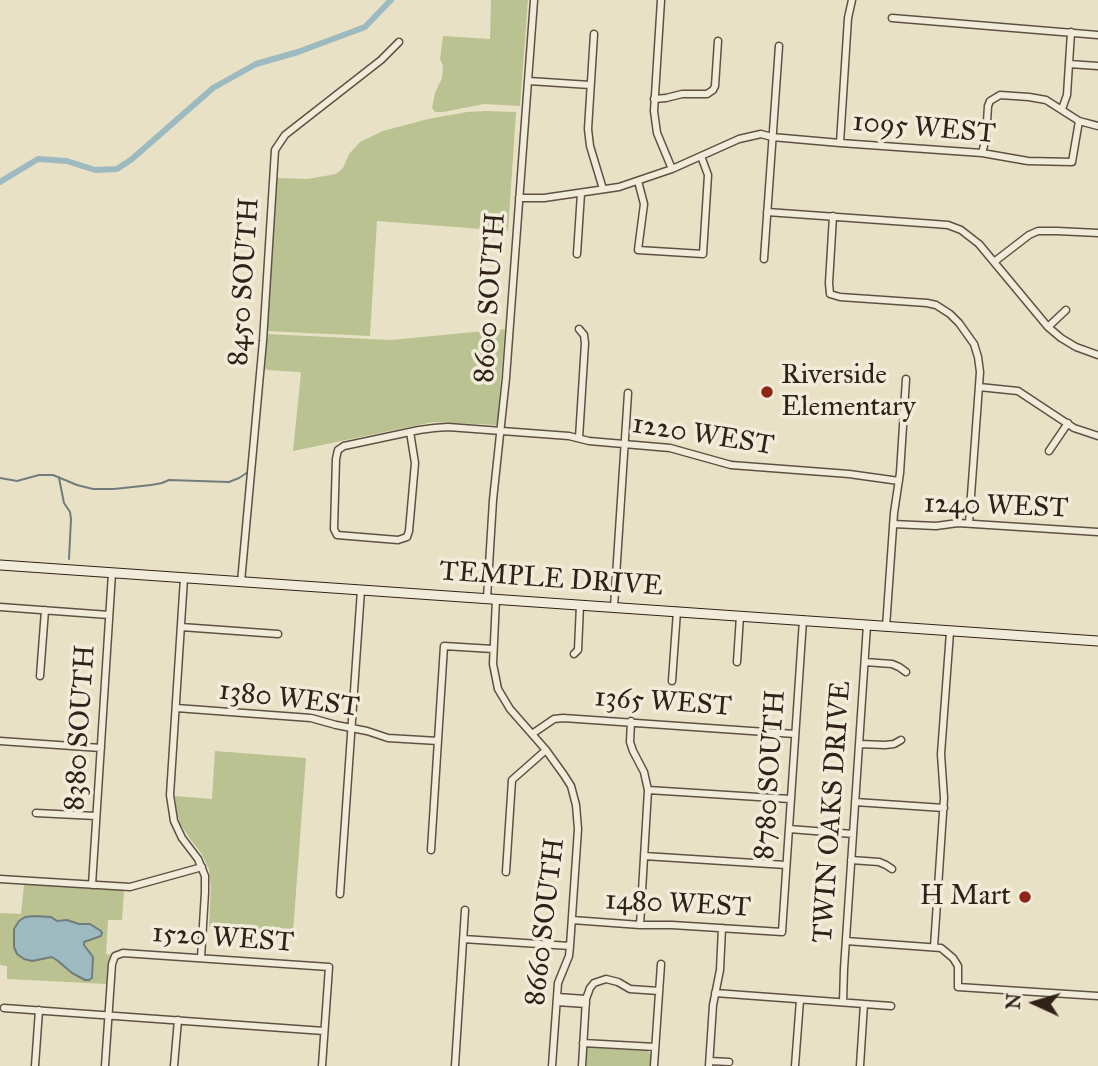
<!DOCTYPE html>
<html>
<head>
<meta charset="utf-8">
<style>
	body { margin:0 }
	#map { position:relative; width:1098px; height:1066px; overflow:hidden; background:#e9e1c5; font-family:"IM FELL Great Primer",serif }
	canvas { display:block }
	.north { position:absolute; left:1000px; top:968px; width:70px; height:70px; -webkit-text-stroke:5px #f1ecd9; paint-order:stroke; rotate:274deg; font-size:19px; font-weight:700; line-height:28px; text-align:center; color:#302119 }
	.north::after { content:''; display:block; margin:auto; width:24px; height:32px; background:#302119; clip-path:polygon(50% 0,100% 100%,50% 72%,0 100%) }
</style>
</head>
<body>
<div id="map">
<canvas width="1098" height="1066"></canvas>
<div class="north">N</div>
</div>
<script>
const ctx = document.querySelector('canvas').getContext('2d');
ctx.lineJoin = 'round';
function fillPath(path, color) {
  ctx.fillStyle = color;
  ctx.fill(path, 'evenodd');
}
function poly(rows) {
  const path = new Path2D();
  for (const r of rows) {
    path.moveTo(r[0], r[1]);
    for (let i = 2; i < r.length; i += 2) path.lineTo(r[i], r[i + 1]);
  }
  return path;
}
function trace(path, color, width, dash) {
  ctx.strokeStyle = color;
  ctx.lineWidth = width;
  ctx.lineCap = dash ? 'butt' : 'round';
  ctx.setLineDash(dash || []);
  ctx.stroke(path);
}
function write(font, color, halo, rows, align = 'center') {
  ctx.font = font + ' "IM FELL Great Primer",serif';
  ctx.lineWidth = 7;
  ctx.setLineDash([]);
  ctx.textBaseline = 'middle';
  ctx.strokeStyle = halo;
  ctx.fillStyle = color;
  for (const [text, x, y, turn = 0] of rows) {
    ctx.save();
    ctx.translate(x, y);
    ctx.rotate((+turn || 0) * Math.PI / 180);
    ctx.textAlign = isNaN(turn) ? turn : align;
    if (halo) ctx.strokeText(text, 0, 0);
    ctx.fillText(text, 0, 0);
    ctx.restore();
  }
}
const green = poly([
	[491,0,528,0,520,106,484,104,443,112,435,112,432,108,435,93,442,78,443,66,440,59,443,36,490,39],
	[486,111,516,112,508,231,377,221,370,336,266,331,276,178,307,179,336,174,343,168,349,154,360,142,383,131,428,119,467,112],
	[505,329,497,425,433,422,293,451,301,373,299,372,267,370,265,368,267,334,391,340],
	[215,751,306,758,293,932,209,927,211,887,209,869,201,853,190,839,180,823,177,814,175,796,212,799],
	[24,884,124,891,122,920,108,920,106,954,111,955,109,961,107,984,7,979,7,966,0,965,0,913,21,914],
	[590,1047,647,1051,651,1054,650,1066,584,1066,585,1050]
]);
const water = poly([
	[34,916,51,917,57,921,67,920,79,924,90,924,101,931,102,933,101,936,84,942,84,945,93,957,92,978,89,980,85,980,72,973,58,961,52,957,32,961,24,959,17,954,14,947,14,929,19,921,25,917,34,916]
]);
const stream = poly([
	[0,478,17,481,39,475,53,475,77,485,93,489,114,489,151,485,162,483,169,480,229,482,239,478,248,472],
	[59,478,64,503,70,512,71,519,69,559]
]);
const canal = poly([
	[0,182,38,159,67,161,95,170,117,169,132,159,213,88,256,64,298,52,365,27,391,0]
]);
const street = poly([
	[661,0,654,111,657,133,672,169],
	[892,18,1098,35],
	[594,34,588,129,590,146,603,189],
	[1069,64,1098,66],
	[529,81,590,85],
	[654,99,666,98,682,94,707,94,713,90,715,86,718,41],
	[1062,109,1067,95,1071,32],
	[840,143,848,18,852,0],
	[982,153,986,138,988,106,990,101,1000,95,1029,97,1046,100,1079,121,1098,126],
	[638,181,644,204,638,250,703,254,708,175,701,156],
	[519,198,544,198,619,187,672,169,739,139,761,134,772,137,840,143,982,153,1028,161,1072,162,1079,121],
	[767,212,935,224,948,225,961,230,979,244,1048,327,1061,338,1076,347,1098,355],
	[833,216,829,283,830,294,840,297,927,303,936,305,950,314,959,323,974,344,978,357,980,372,969,523],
	[577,254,581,193],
	[764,259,779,46],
	[994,262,1029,235,1038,231,1057,231,1098,233],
	[1048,327,1066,310],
	[979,387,1018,391,1074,428,1098,436],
	[410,432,415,463,409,531,407,537,398,540,337,535,334,529,336,459,338,450,344,446,419,430,434,428,448,427,569,436,589,441,670,448,731,465,849,474,899,481],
	[579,438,585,343,584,335,579,329],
	[1049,451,1068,423],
	[893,524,936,526,958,523,1098,532],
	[184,578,170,795,174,821,182,838,198,859,205,876,205,892,201,958],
	[241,582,263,341,275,150,285,135,381,60,399,42],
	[487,598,493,500,506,378,534,0],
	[496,599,493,664,498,689,510,709,546,750,564,775,571,786,576,805,578,829,570,946,569,956,558,983,552,1066],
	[0,607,109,615],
	[614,607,628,393],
	[181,627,278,634],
	[886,627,894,513,900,473,906,379],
	[574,654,578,650,580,605],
	[737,662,740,616],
	[865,662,892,664,899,667,906,672],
	[40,676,45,610],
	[672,681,677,611],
	[176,708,311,718,336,725,367,731,388,738,438,741],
	[631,721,630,742,633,751,644,772,648,790,640,925],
	[532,734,554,719,563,718,795,734],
	[0,741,101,748],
	[859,744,885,745,894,744,901,740],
	[648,790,790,799],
	[855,802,944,808],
	[36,813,96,816],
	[789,829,853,834],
	[431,850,444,646,493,649],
	[644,856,786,865],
	[851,860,879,862,886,865,892,869],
	[506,872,512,780,546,750],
	[0,879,130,887,202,867],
	[92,885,112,573],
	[340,894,361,590],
	[572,920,640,925,672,925,782,932,803,620],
	[463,939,570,946],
	[846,941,941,948,953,958,958,966,958,987,1098,996],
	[934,947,944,798,941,754,950,632],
	[715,993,891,1006],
	[557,997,586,999],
	[557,1002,586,1004],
	[843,1002,844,969,867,625],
	[4,1008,324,1031],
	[583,1043,655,1047],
	[710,1061,729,1062],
	[35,1066,39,1010],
	[105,1066,112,964,115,956,123,953,329,967,322,1066],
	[174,1066,178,1020],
	[455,1066,465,910],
	[582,1066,586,999,590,988,594,983,606,979,618,982,630,989,659,991],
	[654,1066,661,964],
	[709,1066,713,1005,720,970,722,928],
	[795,1066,800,1000],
	[860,1066,864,1004]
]);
const secondary = poly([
	[0,565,1098,641]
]);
const markers = [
	[767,392,7,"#8f2418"],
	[1025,897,7,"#8f2418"]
];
const streetNames = [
	["1095 WEST",924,129,5],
	["8450 SOUTH",245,282,-86],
	["8600 SOUTH",491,298,-86],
	["1220 WEST",703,436,9],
	["1240 WEST",996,507,2],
	["TEMPLE DRIVE",551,580,4],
	["1380 WEST",289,700,7],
	["1365 WEST",663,703,4],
	["8380 SOUTH",81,728,-86],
	["8780 SOUTH",771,775,-86],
	["TWIN OAKS DRIVE",833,812,-86],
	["1480 WEST",678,905,3],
	["8660 SOUTH",546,922,-83],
	["1520 WEST",223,939,4]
];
const poiNames = [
	["Riverside",781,376],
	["Elementary",781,408],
	["H Mart",1011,897,"right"]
];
fillPath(green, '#bbc291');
fillPath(water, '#9dbac0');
trace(water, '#717d7d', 2);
trace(stream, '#717d7d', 2);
trace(canal, '#9dbac0', 6);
trace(street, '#5e5144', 9);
trace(secondary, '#302119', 11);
trace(street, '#f1ecd9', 6);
trace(secondary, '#f1ecd9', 9);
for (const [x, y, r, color] of markers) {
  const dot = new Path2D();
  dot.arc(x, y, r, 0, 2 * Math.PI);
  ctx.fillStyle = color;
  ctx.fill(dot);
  trace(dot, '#f1ecd9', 2.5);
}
write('28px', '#302119', '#f1ecd9', streetNames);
write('28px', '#302119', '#f1ecd9', poiNames, 'left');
</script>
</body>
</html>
